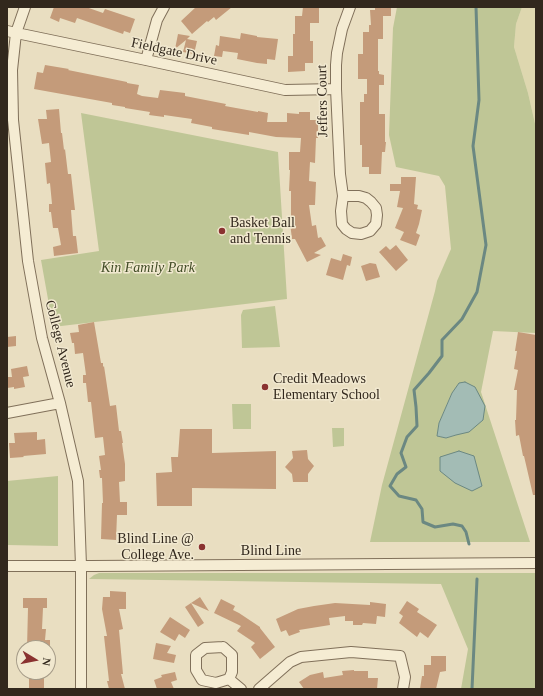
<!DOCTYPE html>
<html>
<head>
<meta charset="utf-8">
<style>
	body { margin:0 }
	#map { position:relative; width:543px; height:696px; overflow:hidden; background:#e9dec1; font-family:"Times New Roman",serif }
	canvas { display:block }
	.frame { position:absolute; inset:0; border:8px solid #32281d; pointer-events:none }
	.north { position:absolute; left:16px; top:640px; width:40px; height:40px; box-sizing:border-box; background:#f1e8cf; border:1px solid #a59b88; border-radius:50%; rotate:100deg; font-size:11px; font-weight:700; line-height:16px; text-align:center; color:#32281d }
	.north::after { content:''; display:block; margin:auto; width:14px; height:18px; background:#8a3230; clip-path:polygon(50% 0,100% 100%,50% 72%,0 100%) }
</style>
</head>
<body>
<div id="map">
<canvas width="543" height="696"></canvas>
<div class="frame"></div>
<div class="north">N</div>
</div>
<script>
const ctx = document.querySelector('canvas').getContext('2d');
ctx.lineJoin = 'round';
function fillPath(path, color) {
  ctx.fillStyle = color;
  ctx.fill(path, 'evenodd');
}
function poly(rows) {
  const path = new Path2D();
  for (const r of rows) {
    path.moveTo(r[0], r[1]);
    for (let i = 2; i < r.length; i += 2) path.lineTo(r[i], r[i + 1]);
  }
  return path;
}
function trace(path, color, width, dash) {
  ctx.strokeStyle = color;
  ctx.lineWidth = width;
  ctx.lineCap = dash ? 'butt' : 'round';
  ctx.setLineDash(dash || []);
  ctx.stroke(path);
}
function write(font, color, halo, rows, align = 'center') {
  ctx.font = font + ' "Times New Roman",serif';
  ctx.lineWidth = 3;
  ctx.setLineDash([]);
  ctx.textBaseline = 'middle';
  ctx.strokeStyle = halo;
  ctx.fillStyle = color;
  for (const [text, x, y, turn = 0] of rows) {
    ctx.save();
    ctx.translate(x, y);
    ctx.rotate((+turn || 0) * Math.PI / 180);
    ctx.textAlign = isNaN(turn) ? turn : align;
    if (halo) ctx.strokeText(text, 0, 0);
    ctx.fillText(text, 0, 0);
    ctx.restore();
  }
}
const farmland = poly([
	[522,7,536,7,536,128,528,93,514,47,516,24]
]);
const green = poly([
	[397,7,522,7,516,24,514,47,528,93,536,128,536,333,493,331,481,392,530,542,370,542,382,485,435,291,437,281,451,249,445,186,439,176,396,167,389,135,393,28],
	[452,393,456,435,446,438,437,436,439,423],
	[81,113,278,152,287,299,53,327,41,260,99,251],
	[275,306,280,347,242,348,241,315,243,310],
	[232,404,251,404,251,429,233,429],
	[332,428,344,428,344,446,333,447],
	[58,476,58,546,7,545,7,481],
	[99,573,536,573,536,689,461,689,468,649,441,584,89,579,94,575]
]);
const water = poly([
	[465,382,475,387,485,406,483,420,469,432,456,435,446,438,437,436,439,423,452,393,459,383,465,382],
	[459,451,474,456,482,486,472,491,455,483,440,471,440,457,459,451]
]);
const stream = poly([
	[469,544,466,532,462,526,453,524,435,527,423,522,422,509,416,500,399,496,390,486,397,474,406,467,401,453,407,437,417,426,416,407,414,390,429,373,442,356,442,340,462,319,477,292,486,245,473,146,479,100,476,7],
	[472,689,477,579]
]);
const building = poly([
	[54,7,86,7,103,13,105,9,135,19,130,33,124,31,123,34,77,18,75,23,60,18,59,22,50,18],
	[196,7,232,7,216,20,214,17,208,22,207,21,192,34,181,21],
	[303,7,319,7,319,23,310,23,310,41,313,41,313,63,305,63,305,71,288,72,288,56,293,56,293,34,295,34,295,16,302,16],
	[375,7,391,7,391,16,383,16,383,39,378,39,378,71,379,71,379,74,384,75,384,85,379,85,379,114,385,114,385,142,386,142,385,152,382,152,381,174,369,174,369,167,362,167,362,145,360,145,360,102,364,102,364,94,367,94,367,79,358,79,358,54,363,54,363,32,369,32,369,25,371,25,370,10,375,10],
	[241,33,257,36,257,37,278,39,275,60,267,59,267,64,257,63,237,59,238,53,223,51,222,57,214,56,216,45,219,46,220,36,240,39],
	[178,34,190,36,187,39,197,41,194,54,183,52,186,40,175,49],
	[45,65,69,69,68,70,127,82,127,83,139,85,137,94,142,96,158,98,160,90,185,93,185,96,226,104,225,106,258,112,258,111,268,113,267,122,287,122,287,113,299,114,299,112,310,112,310,120,318,120,318,138,316,138,315,163,310,162,309,181,316,182,315,205,309,205,312,226,316,225,318,238,321,237,326,246,314,253,321,255,307,262,295,239,292,239,290,223,291,223,291,191,289,191,290,170,289,170,289,152,300,152,301,138,276,137,249,132,249,135,212,129,212,127,191,123,192,119,164,115,164,117,149,115,150,112,125,108,125,107,112,105,112,103,34,89,37,72,43,73],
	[59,109,61,133,62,133,64,150,65,149,68,174,71,174,75,210,71,210,73,236,76,236,78,253,54,256,53,247,61,245,58,228,53,228,51,212,49,212,49,204,52,204,50,183,47,184,45,163,51,162,49,143,42,144,38,119,47,119,46,110],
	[401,177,416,177,414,204,418,205,417,209,422,210,419,224,416,233,420,235,416,246,400,240,404,232,395,228,403,208,397,207,400,191,390,191,390,184,401,184],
	[396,245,408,260,396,271,379,252,386,246,390,250],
	[343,254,352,257,350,266,347,265,343,280,326,275,331,258,341,261],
	[370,263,376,264,380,277,366,281,361,266],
	[94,322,101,363,103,363,103,367,104,366,110,406,116,405,119,431,121,431,123,443,122,443,125,464,125,481,119,482,120,502,127,502,127,515,117,515,116,540,101,539,102,503,103,503,102,478,100,478,99,470,101,470,99,456,105,455,103,437,95,438,91,402,88,402,86,383,83,383,83,375,86,375,83,353,75,354,74,343,72,343,70,333,79,332,78,325],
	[518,332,536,335,536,495,533,495,524,456,523,456,519,435,516,436,515,420,516,420,517,390,514,390,518,370,514,369,517,351,515,351],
	[16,336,16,346,7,347,7,337],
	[27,366,29,376,23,377,25,387,14,389,14,387,7,388,7,377,12,377,11,369],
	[180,429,212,429,212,453,276,451,276,489,192,488,192,506,157,506,156,473,172,472,171,457,178,457],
	[37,432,37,440,45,439,46,454,23,456,24,457,10,458,9,443,15,443,14,433],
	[307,450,308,459,314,466,308,474,308,482,293,482,292,474,285,467,293,458,292,451],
	[110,591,126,592,126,609,119,609,123,629,119,630,123,674,121,674,125,689,109,689,107,681,109,681,104,636,107,636,102,609,103,597,110,597],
	[200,597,209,611,191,603],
	[23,598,47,598,47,608,43,608,42,629,46,629,45,640,50,640,50,648,27,648,28,608,23,608],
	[221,599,235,606,233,610,239,613,260,627,260,628,275,647,260,659,251,647,255,643,237,631,241,626,214,613],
	[407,601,419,609,417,612,437,625,428,638,420,632,417,637,399,623,403,616,399,613],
	[370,602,386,604,385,617,377,616,376,624,363,623,362,625,353,625,353,621,345,621,345,616,329,618,330,625,299,630,300,632,289,636,286,630,281,632,276,619,298,609,314,606,335,603,370,605],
	[191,603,204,623,198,627,185,607],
	[170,617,190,630,185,638,179,634,175,641,160,632],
	[156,643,171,646,167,653,176,655,174,663,153,659],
	[431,656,446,656,446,671,440,672,436,689,420,689,422,676,424,676,424,665,431,665],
	[354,670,354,671,368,671,368,678,378,678,377,689,304,689,299,682,310,675,323,672,324,678,343,675,342,671],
	[29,672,44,672,44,688,29,688],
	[175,672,177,680,171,682,174,689,157,689,154,680,162,677,161,675]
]);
const minor = poly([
	[25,7,16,33,12,70,13,120,28,261,37,311,42,338,60,403,78,481,81,566,81,689],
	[7,31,146,60,285,90,336,89],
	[146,60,157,20,164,7],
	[343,196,359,196,366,198,371,202,376,208,377,215,376,224,370,231,361,234,352,233,346,229,342,224,341,211,343,196,340,174,336,89,336,65,337,53,342,29,350,7],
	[7,413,60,403],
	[7,566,92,566,536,563],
	[223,647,232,655,232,672,229,679,216,683,202,680,196,670,196,655,205,648,223,647],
	[229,679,241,689],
	[259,689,290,662,301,657,351,652,400,656,405,677,403,689]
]);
const markers = [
	[222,231,4,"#8a3230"],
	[265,387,4,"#8a3230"],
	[202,547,4,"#8a3230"]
];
const streetNames = [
	["Fieldgate Drive",174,52,12],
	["Jeffers Court",323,101,-91],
	["College Avenue",60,344,76],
	["Blind Line",271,551]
];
const poiNames = [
	["Basket Ball",230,223],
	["and Tennis",230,239],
	["Credit Meadows",273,379],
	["Elementary School",273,395],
	["Blind Line @",194,539,"right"],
	["College Ave.",194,555,"right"]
];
const parkNames = [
	["Kin Family Park",148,268]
];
fillPath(farmland, '#ded7af');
fillPath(green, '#bfc696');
fillPath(water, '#a3bcb5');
trace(water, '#6b8882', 1);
trace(stream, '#6b8882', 3);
fillPath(building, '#c49b7a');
trace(minor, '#80705a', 12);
trace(minor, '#f5ecd3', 10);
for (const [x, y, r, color] of markers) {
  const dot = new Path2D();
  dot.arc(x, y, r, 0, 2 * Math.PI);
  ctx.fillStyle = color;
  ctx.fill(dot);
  trace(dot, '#f1e8cf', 1.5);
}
write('14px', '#32281d', '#f1e8cf', streetNames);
write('14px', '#32281d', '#f1e8cf', poiNames, 'left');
write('italic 14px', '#414c26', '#f1e8cf', parkNames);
</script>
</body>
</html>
